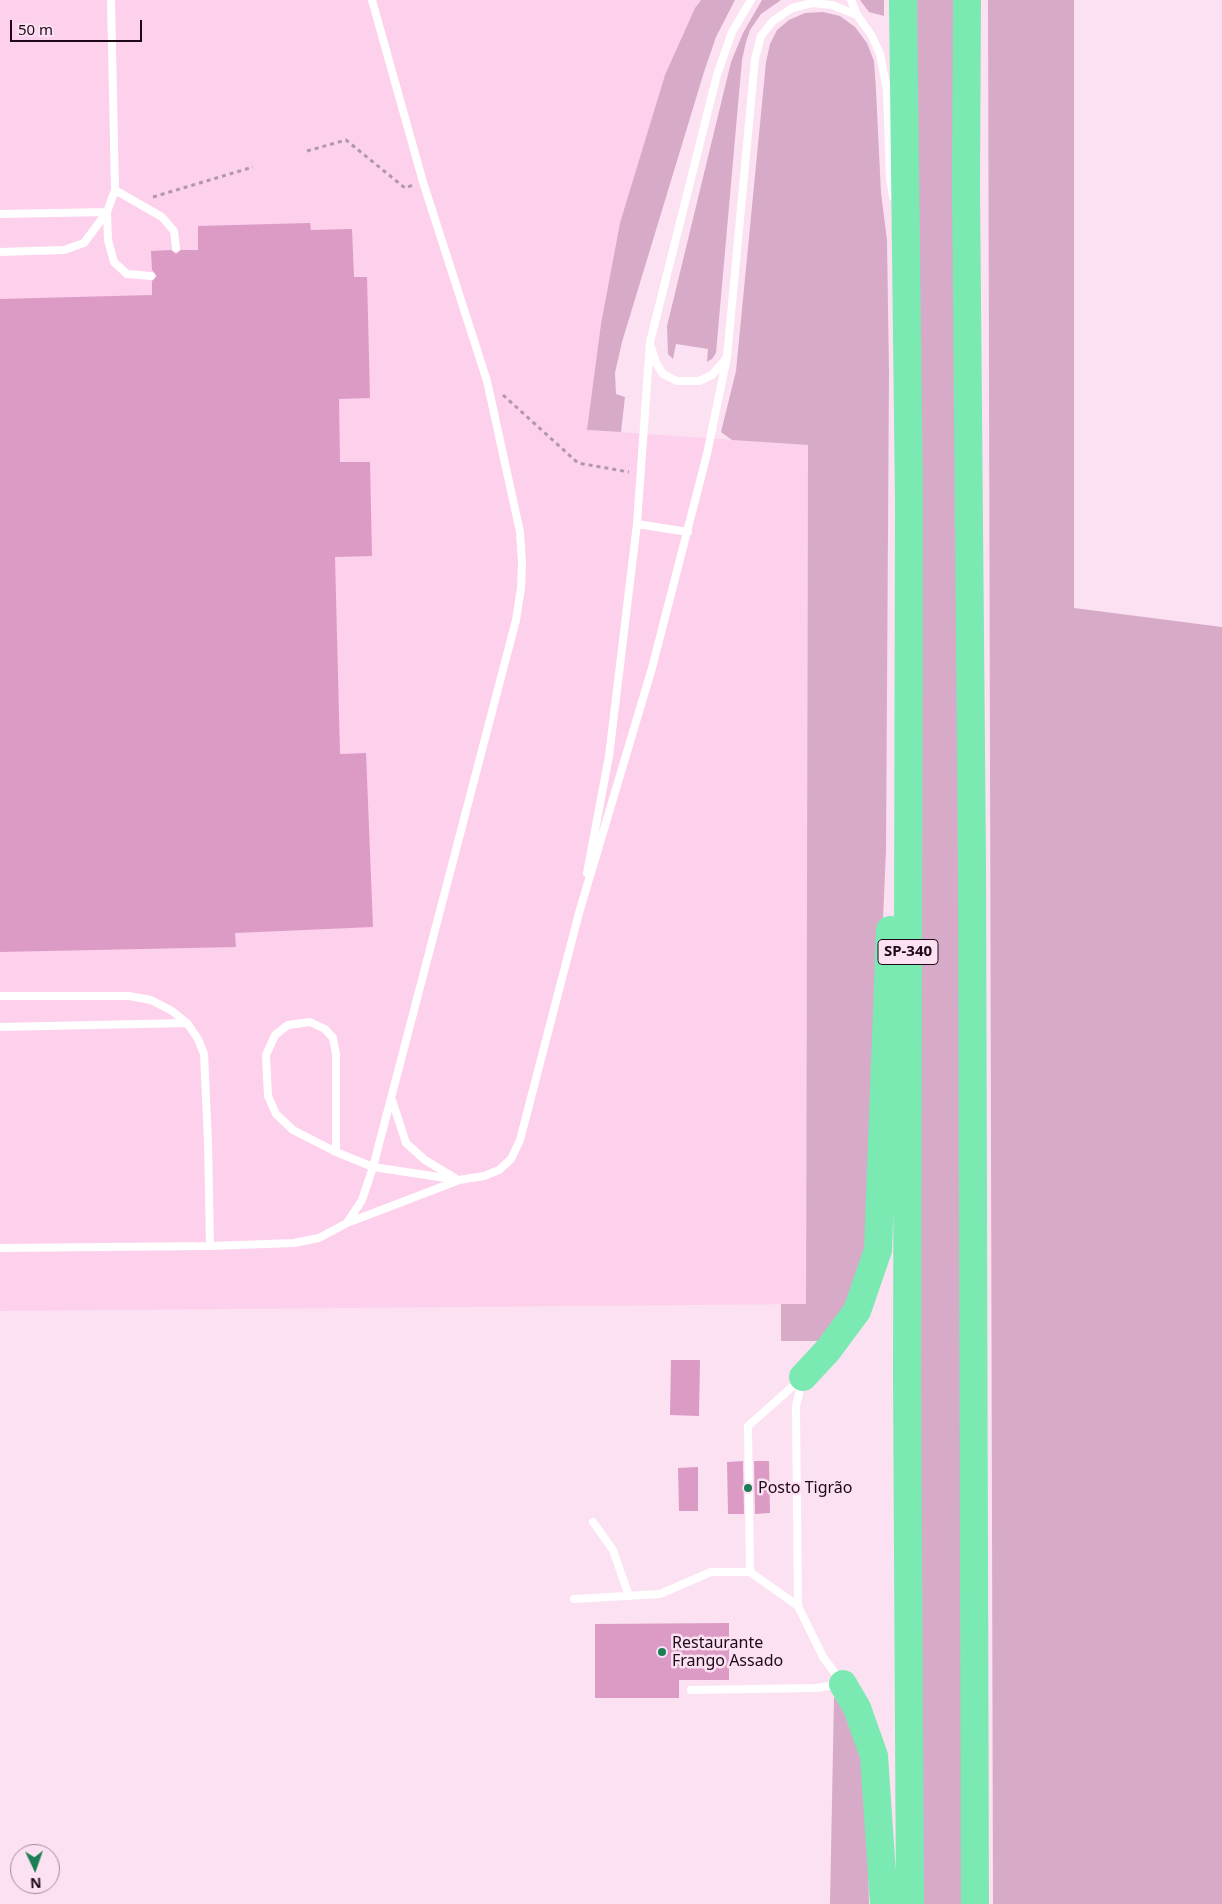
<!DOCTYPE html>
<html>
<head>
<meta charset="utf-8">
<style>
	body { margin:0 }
	#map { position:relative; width:1222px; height:1904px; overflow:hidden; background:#fce1f2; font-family:"Noto Sans",sans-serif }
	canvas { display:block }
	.north { position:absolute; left:10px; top:1844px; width:50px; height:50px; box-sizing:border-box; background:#fce1f2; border:1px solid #a48b9b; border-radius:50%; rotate:177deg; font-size:14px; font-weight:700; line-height:20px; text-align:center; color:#1f0918 }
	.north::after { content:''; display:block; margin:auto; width:18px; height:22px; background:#1d7e55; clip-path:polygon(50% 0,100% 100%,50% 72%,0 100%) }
	.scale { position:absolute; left:10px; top:20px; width:132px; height:22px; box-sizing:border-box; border:2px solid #1f0918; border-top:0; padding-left:6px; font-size:15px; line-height:18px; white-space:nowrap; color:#1f0918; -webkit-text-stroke:4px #fce1f2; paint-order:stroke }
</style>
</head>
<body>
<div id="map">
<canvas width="1222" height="1904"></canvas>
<div class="north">N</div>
<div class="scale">50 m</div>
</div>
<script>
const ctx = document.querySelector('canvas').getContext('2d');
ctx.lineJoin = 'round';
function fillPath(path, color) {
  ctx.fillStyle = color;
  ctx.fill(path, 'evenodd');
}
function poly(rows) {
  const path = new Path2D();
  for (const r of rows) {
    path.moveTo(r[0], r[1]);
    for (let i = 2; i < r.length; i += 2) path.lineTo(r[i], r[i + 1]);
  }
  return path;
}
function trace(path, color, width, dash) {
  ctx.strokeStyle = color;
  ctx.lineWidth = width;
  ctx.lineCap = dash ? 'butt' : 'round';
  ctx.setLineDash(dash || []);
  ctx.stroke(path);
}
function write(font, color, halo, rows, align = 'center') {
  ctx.font = font + ' "Noto Sans",sans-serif';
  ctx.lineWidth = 5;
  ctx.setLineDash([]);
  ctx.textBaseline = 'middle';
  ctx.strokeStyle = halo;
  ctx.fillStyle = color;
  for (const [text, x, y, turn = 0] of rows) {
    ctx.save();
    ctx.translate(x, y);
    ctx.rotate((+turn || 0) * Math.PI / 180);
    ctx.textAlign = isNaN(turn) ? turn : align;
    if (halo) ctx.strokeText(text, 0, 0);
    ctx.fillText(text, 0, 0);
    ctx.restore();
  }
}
const built = poly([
	[0,0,701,0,695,8,588,430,808,445,806,1304,0,1311]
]);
const green = poly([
	[701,0,735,0,716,37,704,72,622,342,615,373,616,394,625,397,621,432,587,430,601,324,620,223,665,75,695,8],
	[762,0,781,0,761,14,750,30,746,42,742,60,716,353,712,359,707,362,708,349,676,344,673,359,668,354,667,326,731,62,743,33],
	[860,0,884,0,884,16,869,12],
	[914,0,955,0,964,1904,922,1904],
	[988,0,1074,0,1074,608,1222,627,1222,1904,993,1904],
	[823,12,840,16,855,27,867,43,874,61,876,90,881,193,887,240,889,372,886,850,870,1223,862,1263,846,1305,819,1341,781,1341,781,1304,806,1304,808,445,732,440,721,432,736,371,766,62,770,44,777,30,789,20,805,13],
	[834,1697,854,1723,866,1761,869,1904,830,1904]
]);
const building = poly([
	[310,223,311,230,352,229,354,277,367,277,370,398,339,399,340,462,370,462,372,556,335,557,340,754,366,753,373,927,235,933,236,947,0,952,0,299,152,295,152,281,157,276,152,270,151,251,171,250,176,254,181,250,198,250,198,226],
	[671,1360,700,1360,699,1416,670,1415],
	[743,1461,744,1514,728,1514,727,1462],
	[754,1461,769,1461,770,1513,755,1514],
	[698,1467,698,1511,679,1511,678,1468],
	[729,1623,729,1680,679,1680,679,1698,595,1698,595,1624]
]);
const path = poly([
	[307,151,346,140,405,188,413,185],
	[153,197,253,167],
	[503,395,578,463,629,472]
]);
const lane = poly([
	[851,0,857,15],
	[115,190,162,217,174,231,176,248],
	[107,212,108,240,114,262,127,274,151,276],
	[0,214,107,212],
	[0,252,64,250,84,243,107,212,115,190,111,0],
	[651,347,656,363,663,374,677,381,699,381,712,375,726,359],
	[637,524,688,532],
	[587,873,609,756,637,524,650,342,717,75,732,32,751,0],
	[0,996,129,996,151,1000,172,1011,187,1023,198,1039,204,1054,208,1142,210,1246],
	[0,1027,187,1023],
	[392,1100,406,1143,425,1160,455,1178],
	[336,1152,336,1054,333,1038,325,1029,310,1022,288,1025,275,1035,266,1055,268,1096,276,1114,293,1130,336,1152,373,1167,459,1180,484,1176,499,1170,511,1159,520,1140,579,913,652,668,707,454,727,357,755,59,761,36,773,21,792,8,812,3,832,5,857,15,872,36,880,54,887,90,890,178,893,197],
	[347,1223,457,1181],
	[0,1248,210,1246,294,1243,319,1238,347,1223,362,1200,373,1167,516,620,521,588,522,563,520,532,487,381,423,182,372,0],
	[593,1522,613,1550,629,1596],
	[750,1572,748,1426,800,1380],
	[574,1599,660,1594,711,1572,750,1572,798,1606],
	[691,1690,816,1688,843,1684,823,1657,798,1606,796,1406,802,1381]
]);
const highway = poly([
	[903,0,909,502,907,1376,910,1904],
	[967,0,966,186,972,863,975,1904],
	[803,1377,828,1350,857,1311,878,1250,890,930],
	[843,1684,857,1708,874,1756,884,1904]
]);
const markers = [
	[748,1488,5,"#1d7e55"],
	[662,1652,5,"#1d7e55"]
];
const shields = [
	[908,952,60]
];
const shieldNames = [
	["SP-340",908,952]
];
const poiNames = [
	["Posto Tigrão",758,1488],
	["Restaurante",672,1643],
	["Frango Assado",672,1661]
];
fillPath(built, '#fdd0ec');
fillPath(green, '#d7abc7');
fillPath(building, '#db9bc5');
trace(path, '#b198a8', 3, [4, 4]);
trace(lane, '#fff', 8);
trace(highway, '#7ae9b2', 28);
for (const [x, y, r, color] of markers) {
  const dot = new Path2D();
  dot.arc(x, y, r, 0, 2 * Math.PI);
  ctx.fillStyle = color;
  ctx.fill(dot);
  trace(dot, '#fce1f2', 2);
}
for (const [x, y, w] of shields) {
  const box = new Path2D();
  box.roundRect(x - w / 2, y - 12.5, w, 25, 4);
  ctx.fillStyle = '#fce1f2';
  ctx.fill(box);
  trace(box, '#1f0918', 1);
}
write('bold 15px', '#1f0918', null, shieldNames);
write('16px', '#1f0918', '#fce1f2', poiNames, 'left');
</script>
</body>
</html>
